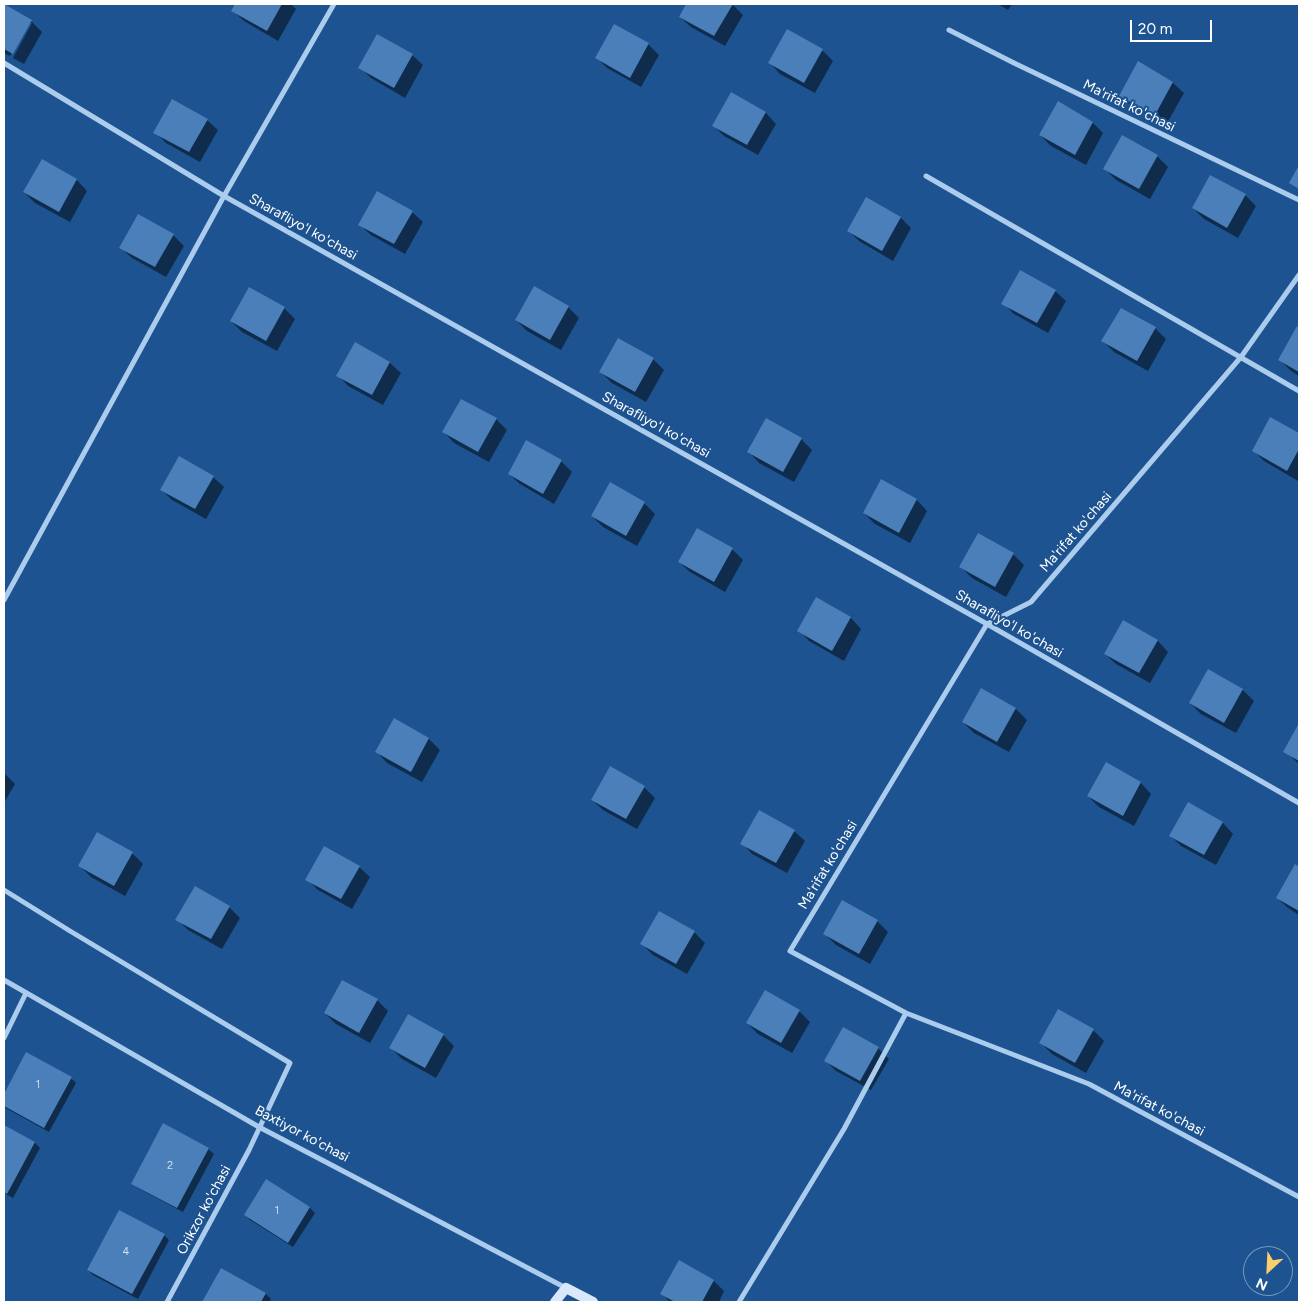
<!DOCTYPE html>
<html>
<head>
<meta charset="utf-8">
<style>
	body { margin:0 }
	#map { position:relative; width:1303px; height:1306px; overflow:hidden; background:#1d5390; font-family:Figtree,sans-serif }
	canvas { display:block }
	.frame { position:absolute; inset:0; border:5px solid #fff; pointer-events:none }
	.north { position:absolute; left:1243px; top:1246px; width:50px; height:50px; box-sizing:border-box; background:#1d5390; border:1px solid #7798bc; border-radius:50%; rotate:205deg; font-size:14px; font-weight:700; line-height:20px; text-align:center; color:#fff }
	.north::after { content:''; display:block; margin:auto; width:18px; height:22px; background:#fdce6b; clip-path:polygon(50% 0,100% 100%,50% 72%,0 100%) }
	.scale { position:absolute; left:1130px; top:20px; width:82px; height:22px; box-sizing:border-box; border:2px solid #fff; border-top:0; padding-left:6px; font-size:15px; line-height:18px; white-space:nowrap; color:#fff; -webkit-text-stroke:4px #1d5390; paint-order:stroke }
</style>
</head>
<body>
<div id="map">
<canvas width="1303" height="1306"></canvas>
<div class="frame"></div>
<div class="north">N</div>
<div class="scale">20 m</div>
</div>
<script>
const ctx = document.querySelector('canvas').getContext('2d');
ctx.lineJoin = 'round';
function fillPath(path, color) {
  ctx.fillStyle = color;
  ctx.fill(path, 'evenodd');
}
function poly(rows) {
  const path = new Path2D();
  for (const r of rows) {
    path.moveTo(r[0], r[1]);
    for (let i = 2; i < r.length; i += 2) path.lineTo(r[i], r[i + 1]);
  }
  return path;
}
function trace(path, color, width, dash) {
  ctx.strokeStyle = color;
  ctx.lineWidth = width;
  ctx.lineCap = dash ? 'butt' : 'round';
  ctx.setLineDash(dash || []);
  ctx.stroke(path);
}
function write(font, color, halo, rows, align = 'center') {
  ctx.font = font + ' Figtree,sans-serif';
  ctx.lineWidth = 4;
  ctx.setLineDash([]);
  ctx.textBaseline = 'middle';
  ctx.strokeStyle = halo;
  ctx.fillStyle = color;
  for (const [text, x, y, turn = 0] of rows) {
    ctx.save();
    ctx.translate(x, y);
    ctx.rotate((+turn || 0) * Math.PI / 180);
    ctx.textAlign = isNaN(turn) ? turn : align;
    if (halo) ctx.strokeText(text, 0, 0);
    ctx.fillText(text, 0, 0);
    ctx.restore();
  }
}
const shadow = poly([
	[237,4,291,4,296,9,278,41,244,21,233,11],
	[687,4,732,4,743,15,725,46,691,27,680,17],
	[998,4,1012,4,1008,10],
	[4,6,31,21,42,32,24,64,13,58,32,23,29,23,10,56,4,53],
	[614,26,648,44,659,55,641,87,607,68,596,57],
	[822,50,833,61,815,93,780,74,770,63],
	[412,55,423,65,405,98,371,78,360,67],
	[1138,63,1173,83,1184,93,1166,125,1131,106,1120,95],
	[731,93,766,113,776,124,758,155,724,136,713,125],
	[1058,103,1093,123,1103,133,1086,165,1051,146,1040,135],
	[207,120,218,130,200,162,166,143,155,132],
	[1123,137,1157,156,1168,167,1150,199,1116,180,1105,169],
	[77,180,87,191,70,222,35,203,24,192],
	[1245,195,1256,206,1238,238,1204,219,1193,208],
	[412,212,423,222,405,254,371,235,360,225],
	[901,218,911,228,893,261,859,241,848,230],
	[173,235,184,246,166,277,132,258,121,248],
	[534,288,568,307,579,318,561,350,527,331,516,320],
	[1055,291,1066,301,1048,333,1014,314,1003,303],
	[284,308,295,319,277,351,242,332,231,321],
	[1121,309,1155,328,1166,339,1148,371,1114,352,1103,341],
	[1298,328,1299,329,1299,376,1291,371,1280,360],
	[355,344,390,363,401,373,383,405,348,386,338,375],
	[653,359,664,370,646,402,612,383,601,372],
	[496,419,507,430,489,462,454,443,444,432],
	[1271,419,1299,435,1299,479,1298,481,1264,461,1253,450],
	[801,439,812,450,794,482,759,463,749,452],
	[527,442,561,461,572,472,554,504,520,484,509,474],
	[213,477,224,487,206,519,172,500,161,489],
	[882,481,917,500,927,511,910,543,875,524,864,513],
	[644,503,655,514,637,546,603,527,592,516],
	[732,549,743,560,725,592,690,572,679,562],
	[1013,554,1024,565,1006,597,972,578,961,567],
	[816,599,851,618,861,629,844,661,809,641,799,630],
	[1123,621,1158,641,1168,652,1150,683,1116,664,1105,654],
	[1208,671,1243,690,1254,701,1236,733,1201,714,1190,703],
	[981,690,1016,709,1027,720,1009,752,974,733,963,722],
	[395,720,429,739,440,750,422,782,387,763,377,752],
	[1299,726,1299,764,1285,751],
	[1106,764,1141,783,1151,794,1134,826,1099,807,1088,796],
	[4,773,15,784,4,803],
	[644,787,655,798,637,829,603,810,592,800],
	[1223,823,1233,834,1216,865,1181,846,1170,835],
	[794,831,805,841,787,873,752,854,742,843],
	[132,853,143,864,125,896,91,877,80,866],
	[1295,866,1299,868,1299,915,1288,908,1277,898],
	[359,867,370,877,352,909,318,890,307,879],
	[229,907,240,918,222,949,188,930,177,919],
	[877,921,888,932,870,964,836,945,825,934],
	[694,932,705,943,687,974,653,955,642,944],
	[343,981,377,1000,388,1011,370,1043,336,1024,325,1013],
	[799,1011,810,1022,792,1053,758,1034,747,1023],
	[1093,1030,1104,1041,1086,1073,1052,1054,1041,1043],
	[443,1035,454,1046,436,1078,402,1059,391,1048],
	[878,1048,889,1059,871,1090,836,1071,825,1060],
	[26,1054,71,1078,76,1083,49,1132,4,1107,4,1096],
	[4,1127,35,1143,40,1148,13,1198,4,1193],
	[208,1149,214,1154,183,1212,138,1188,133,1183],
	[310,1208,315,1213,293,1247,250,1220,245,1215],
	[164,1235,169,1240,138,1299,93,1275,88,1270],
	[679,1262,714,1281,724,1291,719,1302,670,1302,662,1294],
	[222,1269,266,1294,271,1299,269,1302,203,1302]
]);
const building = poly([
	[4,4,32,20,13,54,4,49],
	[235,4,282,4,267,31,231,11],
	[686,4,733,4,714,36,679,17],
	[614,24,649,43,630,78,595,58],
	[787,29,823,49,804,83,768,63],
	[377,34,413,54,394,88,358,68],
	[1138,61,1173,82,1155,115,1119,96],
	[731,92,766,112,747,145,712,126],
	[172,99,208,119,189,152,153,133],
	[1058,101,1093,122,1075,155,1039,135],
	[1122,135,1158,155,1139,189,1103,169],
	[42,159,77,179,59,212,23,192],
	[1299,165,1299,189,1289,183],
	[1210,175,1246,194,1227,228,1192,208],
	[377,191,413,211,394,244,358,225],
	[866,197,901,217,882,251,847,231],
	[138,214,174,234,155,267,119,248],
	[1020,270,1056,290,1037,323,1001,304],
	[534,286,569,306,550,340,515,320],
	[249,287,285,307,266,341,230,321],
	[1121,308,1156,327,1137,361,1101,341],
	[1297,326,1299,328,1299,372,1278,360],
	[618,338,654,358,635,392,599,372],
	[355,342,390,362,372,395,336,376],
	[461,399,497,418,478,452,442,432],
	[1270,417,1299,433,1299,449,1287,471,1252,451],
	[766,418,802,438,783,472,747,452],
	[526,440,562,460,543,494,508,474],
	[179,456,214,476,195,509,160,490],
	[881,479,917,499,899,533,863,513],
	[610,482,645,502,626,536,591,516],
	[697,528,733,548,714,582,678,562],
	[978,533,1014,553,995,587,959,567],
	[816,597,851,617,832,651,797,631],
	[1123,620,1158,640,1139,673,1104,654],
	[1208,669,1243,689,1224,723,1189,703],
	[981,688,1016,708,997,742,962,722],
	[394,718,429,738,411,772,375,752],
	[1299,723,1299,761,1283,752],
	[1106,762,1141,782,1123,816,1087,796],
	[610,766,645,786,626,819,591,800],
	[1188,802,1223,822,1204,855,1169,836],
	[759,810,795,830,776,863,740,844],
	[97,832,133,852,114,886,78,866],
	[324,846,360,866,341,899,305,880],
	[1295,864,1299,867,1299,911,1276,898],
	[195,886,230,906,211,939,175,920],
	[842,900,878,920,859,954,823,934],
	[659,911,695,931,676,964,640,944],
	[342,980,378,999,359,1033,324,1013],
	[765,990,800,1010,781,1043,746,1023],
	[1058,1009,1094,1029,1075,1063,1039,1043],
	[408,1014,444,1034,425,1068,389,1048],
	[843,1027,879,1047,860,1081,824,1061],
	[26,1052,72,1077,44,1128,4,1106,4,1094],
	[163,1123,209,1148,177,1208,131,1184],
	[4,1125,35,1142,7,1194,4,1192],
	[266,1179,310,1207,288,1243,244,1215],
	[119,1210,165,1234,132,1294,87,1270],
	[679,1260,714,1280,702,1302,675,1302,660,1294],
	[221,1268,266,1293,261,1302,202,1302]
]);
const street = poly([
	[949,30,1014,63,1299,200],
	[4,63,224,196,987,624,1299,803],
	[926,176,1299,391],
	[1299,275,1241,357,1031,602,987,624,790,951,906,1013,1089,1084,1299,1197],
	[4,600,224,196,334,4],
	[4,890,70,931,290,1063,249,1150,167,1302],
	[4,980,259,1127,566,1288],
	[4,1038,26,993],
	[739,1302,844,1129,906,1013]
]);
const secondary = poly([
	[555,1302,566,1288,593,1302]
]);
const numberNames = [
	["1",38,1085],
	["2",170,1166],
	["1",277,1211],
	["4",126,1252]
];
const streetNames = [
	["Ma'rifat ko'chasi",1129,106,26],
	["Sharafliyo'l ko'chasi",303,227,29],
	["Sharafliyo'l ko'chasi",656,425,29],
	["Ma'rifat ko'chasi",1076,532,-49],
	["Sharafliyo'l ko'chasi",1009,624,30],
	["Ma'rifat ko'chasi",828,865,-59],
	["Ma'rifat ko'chasi",1159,1109,28],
	["Baxtiyor ko'chasi",302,1134,28],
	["Orikzor ko'chasi",204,1210,-62]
];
fillPath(shadow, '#0007');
fillPath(building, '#4a7fb9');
trace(street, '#acccee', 5);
trace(secondary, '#d9e8fa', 10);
write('11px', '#d2dfee', null, numberNames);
write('14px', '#fff', '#1d5390', streetNames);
</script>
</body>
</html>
